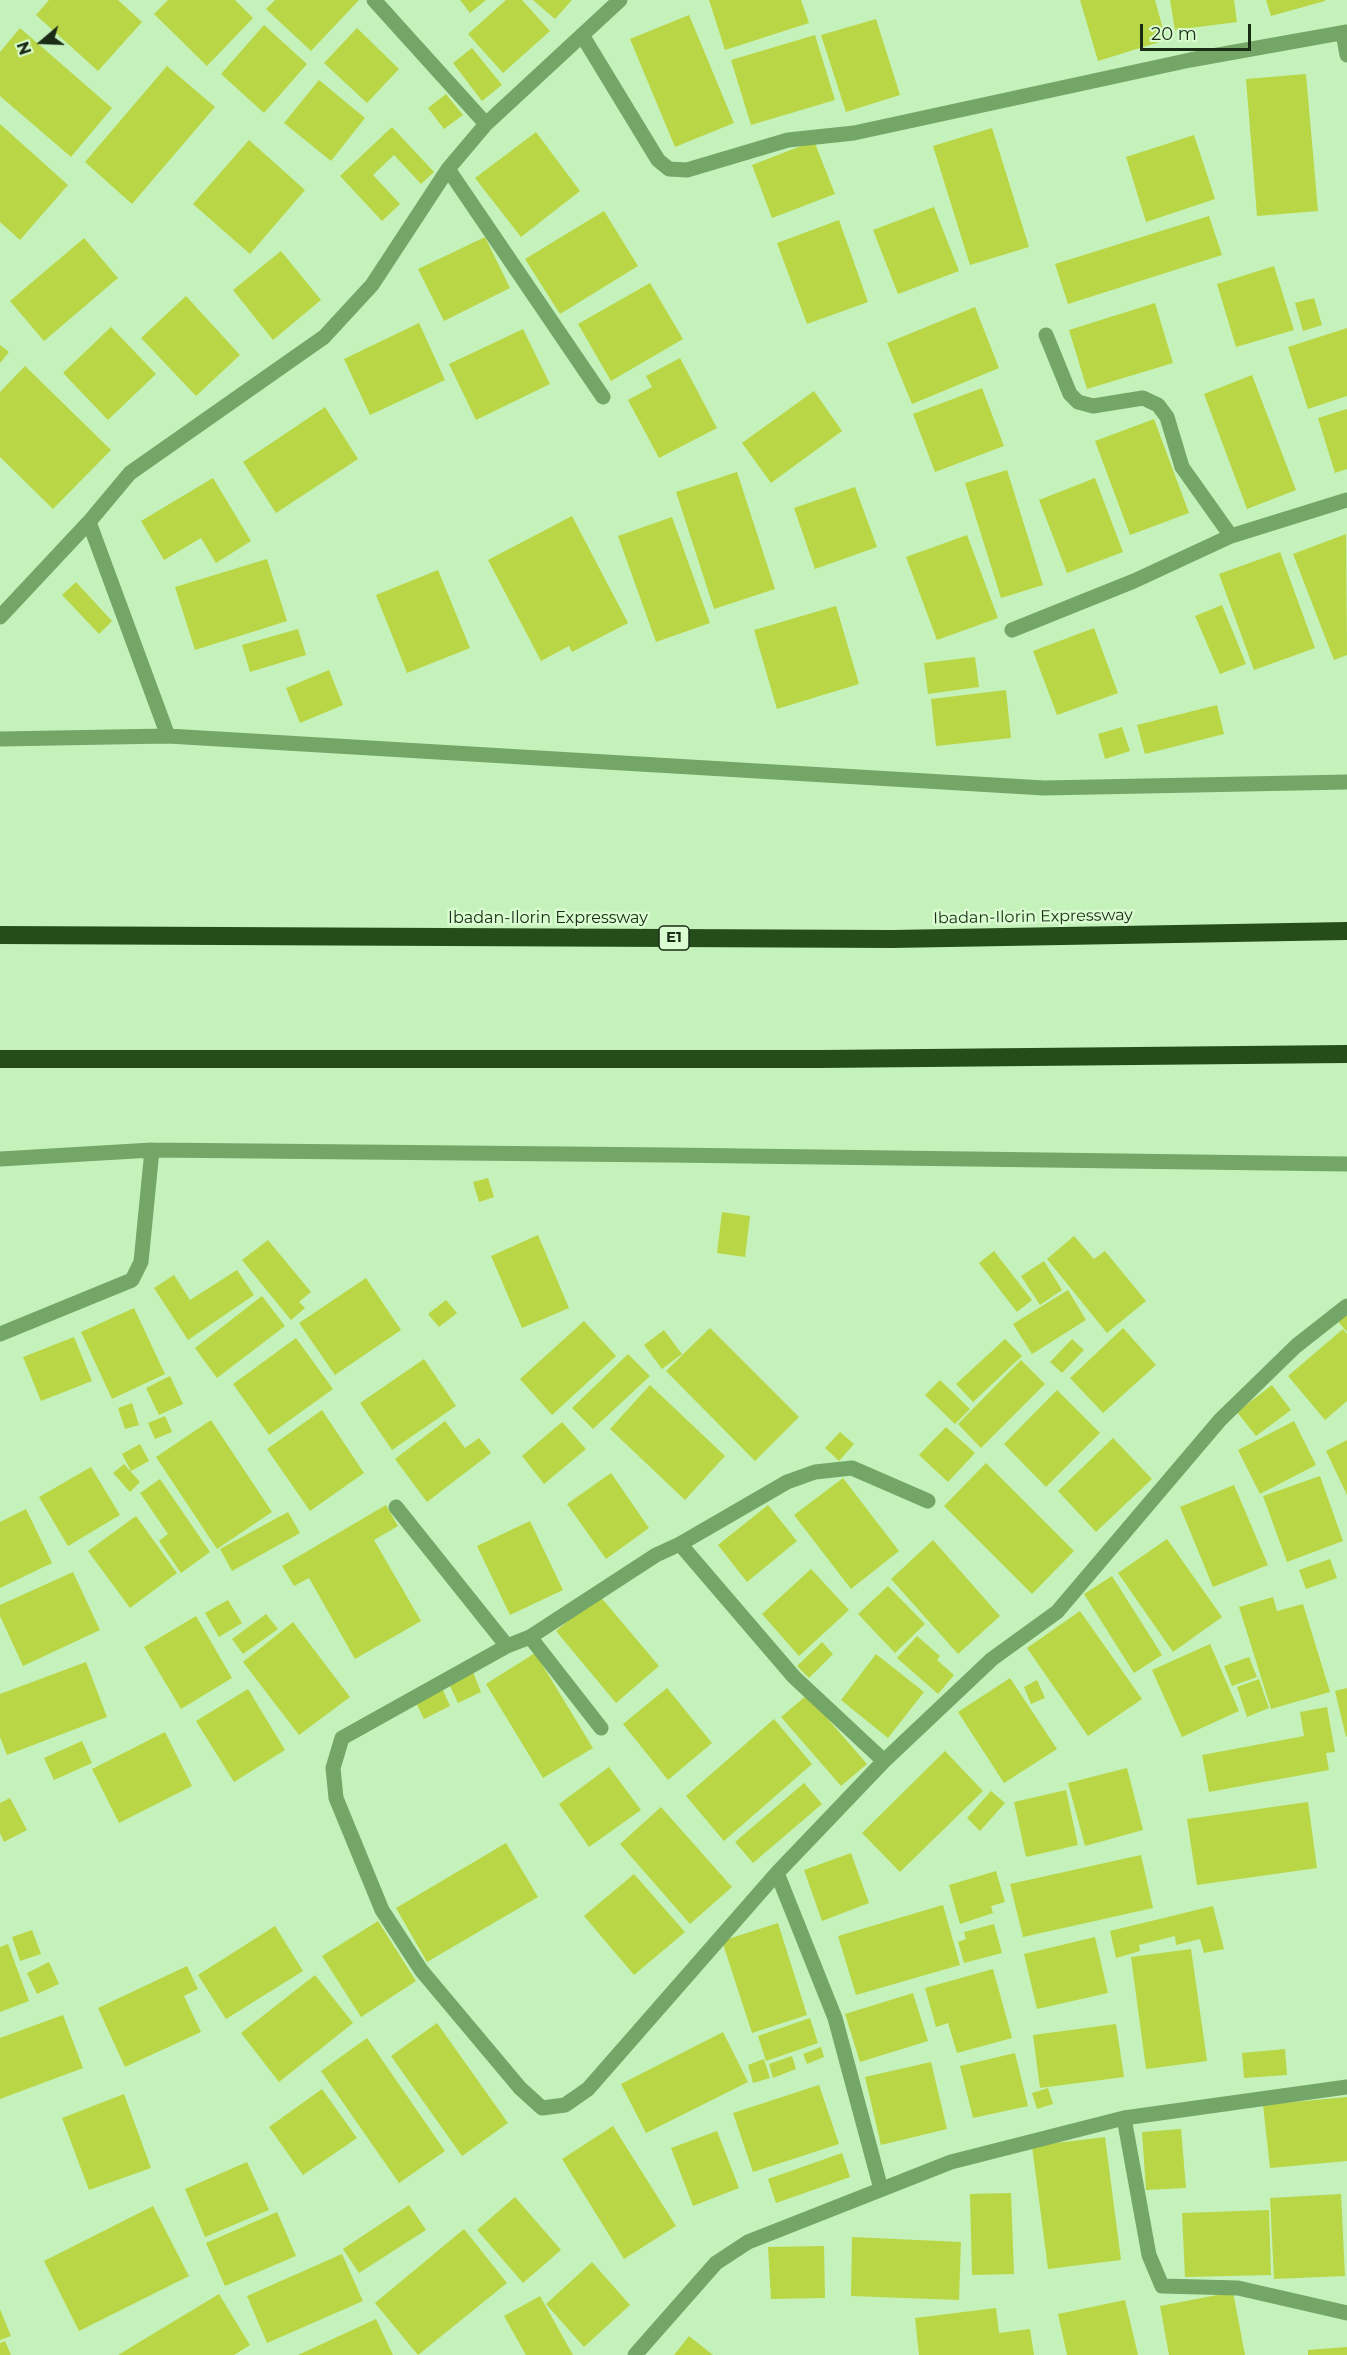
<!DOCTYPE html>
<html>
<head>
<meta charset="utf-8">
<style>
	body { margin:0 }
	#map { position:relative; width:1347px; height:2355px; overflow:hidden; background:#c5f2bb; font-family:Montserrat,sans-serif }
	canvas { display:block }
	.north { position:absolute; left:12px; top:12px; width:60px; height:60px; -webkit-text-stroke:4px #d9fdd0; paint-order:stroke; rotate:251deg; font-size:16px; font-weight:700; line-height:24px; text-align:center; color:#1a2b16 }
	.north::after { content:''; display:block; margin:auto; width:21px; height:27px; background:#1a2b16; clip-path:polygon(50% 0,100% 100%,50% 72%,0 100%) }
	.scale { position:absolute; left:1140px; top:24px; width:111px; height:27px; box-sizing:border-box; border:3px solid #1a2b16; border-top:0; padding-left:8px; font-size:18px; line-height:21px; white-space:nowrap; color:#1a2b16; -webkit-text-stroke:4px #d9fdd0; paint-order:stroke }
</style>
</head>
<body>
<div id="map">
<canvas width="1347" height="2355"></canvas>
<div class="north">N</div>
<div class="scale">20 m</div>
</div>
<script>
const ctx = document.querySelector('canvas').getContext('2d');
ctx.lineJoin = 'round';
function fillPath(path, color) {
  ctx.fillStyle = color;
  ctx.fill(path, 'evenodd');
}
function poly(rows) {
  const path = new Path2D();
  for (const r of rows) {
    path.moveTo(r[0], r[1]);
    for (let i = 2; i < r.length; i += 2) path.lineTo(r[i], r[i + 1]);
  }
  return path;
}
function trace(path, color, width, dash) {
  ctx.strokeStyle = color;
  ctx.lineWidth = width;
  ctx.lineCap = dash ? 'butt' : 'round';
  ctx.setLineDash(dash || []);
  ctx.stroke(path);
}
function write(font, color, halo, rows, align = 'center') {
  ctx.font = font + ' Montserrat,sans-serif';
  ctx.lineWidth = 5;
  ctx.setLineDash([]);
  ctx.textBaseline = 'middle';
  ctx.strokeStyle = halo;
  ctx.fillStyle = color;
  for (const [text, x, y, turn = 0] of rows) {
    ctx.save();
    ctx.translate(x, y);
    ctx.rotate((+turn || 0) * Math.PI / 180);
    ctx.textAlign = isNaN(turn) ? turn : align;
    if (halo) ctx.strokeText(text, 0, 0);
    ctx.fillText(text, 0, 0);
    ctx.restore();
  }
}
const building = poly([
	[49,0,118,0,142,22,98,71,36,15],
	[168,0,235,0,253,18,207,66,154,14],
	[275,0,359,0,311,51,266,9],
	[460,0,486,0,470,13],
	[506,0,522,0,550,31,503,73,468,34],
	[533,0,572,0,555,19],
	[709,0,801,0,809,23,725,50],
	[1080,0,1155,0,1166,40,1098,61],
	[1170,0,1234,0,1237,22,1175,30],
	[1266,0,1325,0,1325,1,1271,16],
	[689,15,734,123,675,147,630,39],
	[876,19,900,95,846,112,821,35],
	[264,25,307,64,264,113,221,74],
	[20,28,112,108,71,157,0,96,0,52],
	[357,28,399,69,367,103,324,63],
	[815,35,835,100,751,125,731,60],
	[472,48,502,85,482,101,453,63],
	[167,66,215,107,132,204,85,162],
	[1306,74,1318,211,1257,216,1246,79],
	[319,80,365,118,331,161,284,123],
	[446,94,463,115,444,129,428,108],
	[0,124,68,185,20,240,0,222],
	[392,127,434,172,421,184,394,155,373,175,400,204,382,221,340,176],
	[992,128,1029,247,970,265,933,146],
	[536,132,580,191,521,237,475,178],
	[1194,135,1215,199,1146,222,1126,157],
	[249,140,305,190,250,254,193,204],
	[814,141,835,194,772,218,752,165],
	[934,207,959,271,898,294,873,230],
	[604,211,638,266,560,314,525,259],
	[1209,216,1222,255,1068,304,1055,264],
	[839,220,868,302,807,324,777,243],
	[485,237,510,288,444,321,418,269],
	[84,238,118,278,44,341,10,301],
	[281,251,321,300,273,340,233,290],
	[1274,266,1294,330,1236,347,1217,284],
	[650,283,683,339,611,381,578,324],
	[186,296,240,355,196,396,141,338],
	[1314,298,1322,325,1303,331,1295,303],
	[1155,303,1173,363,1087,389,1069,330],
	[975,307,999,368,912,404,887,343],
	[419,323,445,380,370,415,344,359],
	[111,327,156,374,108,420,63,373],
	[1347,328,1347,396,1308,409,1288,347],
	[523,329,550,384,476,420,449,364],
	[0,345,9,352,0,363],
	[680,358,717,428,659,458,628,400,652,387,646,376],
	[25,366,111,450,53,509,0,457,0,392],
	[1252,375,1296,490,1247,509,1204,394],
	[982,388,1004,446,935,472,913,414],
	[814,391,842,431,771,483,742,443],
	[325,407,358,459,276,513,243,462],
	[1347,409,1347,469,1335,473,1318,418],
	[1154,419,1189,513,1130,535,1095,441],
	[1007,470,1043,585,1001,598,965,483],
	[737,472,775,589,714,609,676,492],
	[213,478,251,541,216,563,201,538,164,560,141,521],
	[1095,478,1123,552,1067,573,1039,500],
	[855,487,877,547,815,569,794,508],
	[572,516,628,623,572,652,569,646,541,661,488,560],
	[672,517,710,623,656,642,618,536],
	[1346,534,1347,655,1334,660,1293,554],
	[967,535,998,618,937,640,906,557],
	[1280,552,1315,648,1254,670,1219,574],
	[267,559,287,621,195,650,175,587],
	[438,570,470,648,407,673,376,595],
	[76,582,112,621,99,634,62,595],
	[1222,605,1246,664,1220,674,1195,616],
	[836,606,859,684,777,709,754,630],
	[1094,628,1118,693,1057,715,1033,651],
	[298,629,306,655,250,672,242,645],
	[975,657,979,687,928,694,924,663],
	[329,670,343,705,300,723,286,688],
	[1006,690,1011,738,936,746,931,699],
	[1217,705,1224,734,1145,754,1137,725],
	[1122,727,1130,751,1105,759,1098,734],
	[488,1178,494,1197,479,1202,473,1182],
	[722,1212,750,1216,745,1257,717,1253],
	[538,1235,569,1308,522,1328,491,1256],
	[1074,1236,1094,1259,1105,1251,1146,1301,1107,1333,1047,1259],
	[268,1240,311,1292,299,1302,305,1308,291,1320,242,1260],
	[994,1251,1032,1300,1017,1312,979,1263],
	[1044,1261,1062,1290,1040,1305,1021,1276],
	[237,1270,254,1295,188,1340,154,1288,174,1275,190,1300],
	[366,1278,401,1330,335,1375,299,1323],
	[1068,1290,1086,1320,1032,1354,1013,1324],
	[262,1296,285,1326,217,1378,195,1348],
	[446,1300,457,1313,439,1327,428,1314],
	[134,1308,165,1374,112,1399,81,1332],
	[1347,1312,1347,1332,1335,1318],
	[584,1321,616,1356,552,1415,520,1379],
	[710,1328,799,1417,755,1461,666,1371],
	[1123,1328,1156,1365,1103,1413,1070,1378],
	[1343,1329,1347,1334,1347,1401,1325,1420,1288,1376],
	[664,1330,682,1354,662,1369,644,1345],
	[74,1337,92,1381,41,1401,23,1357],
	[296,1338,333,1389,269,1435,233,1384],
	[1005,1339,1022,1356,973,1402,956,1384],
	[1072,1339,1084,1350,1062,1373,1050,1362],
	[628,1354,650,1376,593,1429,572,1408],
	[424,1359,456,1406,392,1450,360,1403],
	[1021,1360,1045,1384,981,1448,958,1424],
	[170,1376,183,1404,159,1415,146,1388],
	[940,1380,970,1409,955,1424,925,1395],
	[650,1385,725,1456,685,1500,610,1429],
	[1272,1385,1291,1410,1256,1436,1237,1412],
	[1057,1390,1100,1433,1046,1487,1004,1444],
	[132,1403,139,1425,125,1429,118,1408],
	[322,1410,364,1473,310,1511,267,1449],
	[165,1416,172,1432,155,1439,148,1423],
	[211,1420,272,1512,217,1549,156,1457],
	[445,1421,465,1448,479,1438,491,1453,427,1502,395,1459],
	[1294,1421,1316,1465,1260,1494,1238,1450],
	[562,1422,586,1449,544,1484,522,1456],
	[946,1427,975,1453,948,1482,919,1455],
	[840,1432,854,1444,839,1461,825,1448],
	[1113,1438,1152,1479,1096,1532,1058,1491],
	[1347,1440,1347,1495,1326,1451],
	[140,1444,149,1461,131,1471,122,1454],
	[986,1463,1074,1551,1032,1594,944,1506],
	[124,1464,140,1482,130,1492,113,1473],
	[91,1467,120,1515,68,1546,39,1497],
	[611,1473,649,1528,606,1559,567,1504],
	[1320,1476,1343,1541,1287,1562,1263,1496],
	[843,1478,899,1551,851,1589,794,1515],
	[160,1479,210,1552,181,1573,159,1541,168,1534,140,1493],
	[1234,1485,1268,1565,1213,1587,1180,1507],
	[386,1505,398,1526,374,1540,421,1621,355,1659,309,1578,294,1586,282,1566],
	[768,1505,797,1541,747,1582,718,1545],
	[26,1509,52,1563,0,1588,0,1522],
	[288,1512,300,1533,232,1571,220,1549],
	[136,1516,177,1573,130,1608,88,1551],
	[530,1521,563,1590,510,1615,477,1546],
	[1167,1539,1222,1617,1173,1652,1118,1573],
	[933,1540,1000,1616,958,1654,891,1579],
	[1330,1559,1337,1578,1306,1589,1299,1570],
	[811,1569,849,1610,799,1656,762,1614],
	[73,1572,100,1630,23,1666,0,1616,0,1605],
	[1112,1576,1162,1655,1134,1673,1084,1594],
	[888,1586,925,1624,895,1653,858,1614],
	[599,1595,659,1666,616,1703,556,1631],
	[1273,1597,1277,1611,1303,1604,1330,1692,1271,1709,1239,1607],
	[228,1600,242,1623,219,1637,205,1613],
	[1080,1611,1142,1699,1088,1736,1027,1648],
	[266,1614,278,1629,243,1654,232,1639],
	[196,1616,232,1678,181,1709,144,1647],
	[293,1622,350,1697,299,1735,243,1662],
	[917,1636,940,1656,937,1660,954,1675,938,1694,897,1658],
	[822,1642,833,1654,809,1678,797,1666],
	[1210,1644,1239,1711,1182,1737,1152,1670],
	[535,1653,593,1748,543,1778,486,1684],
	[876,1654,924,1692,888,1738,841,1700],
	[1249,1657,1257,1677,1232,1686,1224,1666],
	[86,1662,107,1717,7,1755,0,1737,0,1694],
	[473,1672,481,1692,458,1703,449,1684],
	[1010,1678,1057,1749,1004,1783,958,1712],
	[1259,1679,1269,1708,1247,1717,1237,1687],
	[1037,1680,1045,1698,1031,1704,1024,1687],
	[442,1688,450,1706,424,1719,415,1701],
	[667,1688,712,1743,668,1780,623,1724],
	[1347,1688,1347,1736,1346,1737,1335,1691],
	[248,1689,285,1750,234,1782,196,1721],
	[807,1695,867,1764,841,1786,781,1717],
	[1327,1707,1335,1752,1326,1753,1329,1770,1209,1792,1202,1755,1304,1736,1300,1712],
	[774,1719,812,1764,724,1841,686,1796],
	[165,1732,192,1786,119,1823,92,1769],
	[82,1741,92,1763,54,1780,44,1758],
	[945,1751,983,1791,900,1872,862,1833],
	[609,1767,641,1810,589,1847,559,1804],
	[1127,1768,1143,1830,1085,1846,1068,1783],
	[804,1783,822,1804,753,1863,735,1842],
	[1066,1790,1078,1845,1026,1857,1014,1802],
	[991,1791,1005,1803,980,1831,967,1818],
	[10,1798,27,1830,4,1842,0,1833,0,1803],
	[1308,1802,1317,1868,1197,1885,1187,1819],
	[661,1807,732,1887,690,1924,620,1844],
	[506,1843,538,1897,427,1962,396,1908],
	[851,1853,869,1903,822,1921,804,1870],
	[1141,1855,1153,1908,1023,1937,1010,1884],
	[996,1871,1005,1902,991,1906,993,1913,960,1924,949,1885],
	[634,1874,685,1932,634,1975,584,1916],
	[943,1905,960,1965,856,1995,838,1936],
	[1213,1906,1224,1949,1204,1953,1200,1939,1176,1945,1175,1936,1139,1945,1140,1951,1116,1958,1110,1931],
	[378,1921,416,1981,361,2017,322,1956],
	[778,1923,807,2015,752,2033,722,1941],
	[994,1924,1002,1953,964,1963,958,1942,966,1939,964,1932],
	[275,1926,303,1971,226,2019,198,1975],
	[32,1930,41,1954,20,1961,12,1937],
	[1095,1937,1108,1993,1037,2009,1024,1954],
	[8,1944,29,2001,0,2012,0,1947],
	[1191,1949,1207,2061,1146,2069,1131,1957],
	[49,1962,59,1984,37,1994,27,1973],
	[187,1966,198,1989,184,1996,201,2032,125,2067,98,2008],
	[993,1969,1012,2038,957,2053,948,2023,936,2027,925,1988],
	[315,1975,353,2023,279,2082,241,2033],
	[913,1993,928,2041,860,2062,845,2014],
	[63,2015,83,2068,0,2099,0,2038],
	[810,2018,818,2043,766,2061,758,2036],
	[437,2023,508,2123,462,2156,391,2056],
	[1116,2024,1124,2077,1040,2088,1033,2035],
	[723,2032,748,2082,646,2133,621,2084],
	[367,2038,445,2151,399,2183,321,2071],
	[821,2047,824,2057,807,2064,803,2054],
	[1285,2049,1287,2075,1244,2078,1242,2053],
	[1015,2053,1028,2106,973,2118,960,2066],
	[792,2056,796,2069,773,2078,769,2064],
	[764,2059,770,2078,753,2083,748,2065],
	[931,2062,947,2129,881,2145,865,2077],
	[819,2085,839,2144,753,2172,733,2113],
	[1048,2088,1053,2104,1037,2109,1032,2093],
	[322,2089,357,2138,303,2175,269,2127],
	[124,2094,151,2168,89,2190,62,2118],
	[1347,2097,1347,2161,1270,2168,1263,2105],
	[613,2126,676,2226,624,2259,562,2159],
	[1181,2129,1186,2188,1146,2190,1142,2132],
	[717,2131,739,2188,693,2206,671,2148],
	[1105,2137,1121,2260,1048,2269,1032,2146],
	[842,2153,850,2177,776,2203,768,2179],
	[247,2162,269,2210,205,2237,185,2189],
	[1011,2193,1014,2274,972,2275,970,2194],
	[1341,2194,1345,2276,1274,2279,1270,2198],
	[515,2197,561,2250,523,2283,477,2230],
	[409,2205,426,2230,359,2273,343,2249],
	[153,2206,189,2276,79,2331,44,2261],
	[1269,2210,1271,2275,1185,2277,1182,2213],
	[277,2212,296,2256,225,2286,206,2243],
	[464,2229,507,2283,418,2355,375,2303],
	[852,2237,961,2242,959,2300,851,2296],
	[824,2246,825,2298,771,2299,768,2247],
	[342,2254,363,2301,267,2343,247,2296],
	[592,2262,630,2305,584,2347,546,2304],
	[1233,2292,1245,2355,1169,2355,1160,2306],
	[219,2294,250,2345,234,2355,118,2355],
	[540,2296,573,2355,526,2355,504,2316],
	[1125,2300,1138,2355,1067,2355,1058,2314],
	[996,2308,999,2333,1030,2329,1034,2355,919,2355,915,2318],
	[0,2309,11,2336,0,2340],
	[376,2319,393,2355,298,2355],
	[689,2336,713,2355,674,2355],
	[5,2341,11,2355,0,2355,0,2343],
	[1347,2347,1347,2355,1308,2355,1308,2350]
]);
const street = poly([
	[374,0,486,124],
	[1343,33,1347,55],
	[582,35,658,160,669,169,687,170,788,140,854,133,1190,60,1347,32],
	[448,169,603,397],
	[1046,335,1070,394,1078,402,1093,406,1143,398,1158,405,1167,417,1182,467,1231,536],
	[89,522,168,736],
	[0,617,89,522,130,473,324,337,372,285,448,169,486,124,620,0],
	[1012,630,1134,581,1231,536,1347,500],
	[0,739,168,736,1044,788,1347,782],
	[0,1159,152,1150,669,1155,1347,1164],
	[0,1334,132,1280,141,1262,152,1150],
	[928,1501,852,1468,815,1472,787,1482,680,1544,656,1555,530,1637,507,1646,342,1738,333,1768,336,1798,382,1910,421,1970,520,2088,542,2108,565,2105,588,2089,777,1873,884,1761,992,1659,1057,1612,1220,1420,1296,1346,1347,1306],
	[396,1507,507,1646],
	[680,1544,794,1677,884,1761],
	[530,1637,601,1728],
	[777,1873,835,2018,881,2189],
	[1124,2118,1149,2255,1162,2286,1238,2288,1347,2313],
	[635,2355,716,2263,748,2242,951,2162,1124,2118,1347,2087]
]);
const highway = poly([
	[0,935,892,939,1347,931],
	[0,1059,820,1059,1347,1054]
]);
const shields = [
	[674,938,30]
];
const shieldNames = [
	["E1",674,938]
];
const streetNames = [
	["Ibadan-Ilorin Expressway",1033,917,-1],
	["Ibadan-Ilorin Expressway",548,918]
];
fillPath(building, '#b9d646');
trace(street, '#74a668', 15);
trace(highway, '#244d1a', 18);
for (const [x, y, w] of shields) {
  const box = new Path2D();
  box.roundRect(x - w / 2, y - 12, w, 24, 4.5);
  ctx.fillStyle = '#d9fdd0';
  ctx.fill(box);
  trace(box, '#1a2b16', 1.5);
}
write('bold 15px', '#1a2b16', null, shieldNames);
write('16px', '#1a2b16', '#d9fdd0', streetNames);
</script>
</body>
</html>
